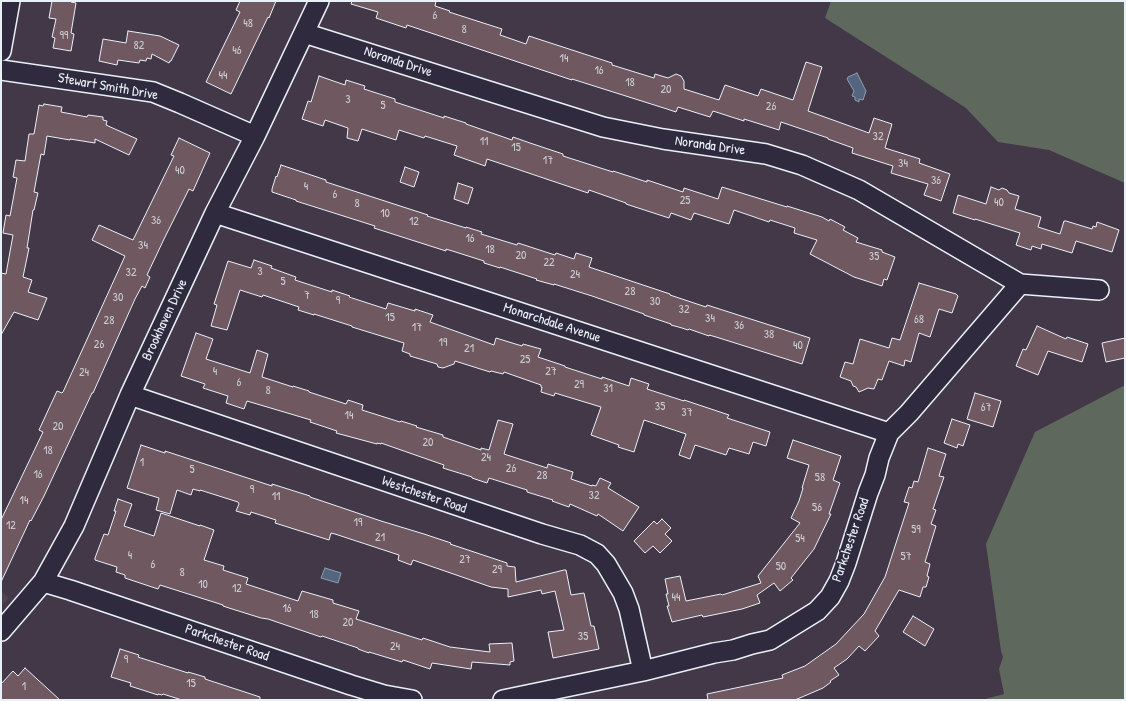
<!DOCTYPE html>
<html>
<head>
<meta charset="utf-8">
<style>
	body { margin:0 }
	#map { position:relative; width:1126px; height:701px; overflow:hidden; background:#423848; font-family:"Patrick Hand",sans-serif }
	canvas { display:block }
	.frame { position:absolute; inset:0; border:2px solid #e8f1f8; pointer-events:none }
</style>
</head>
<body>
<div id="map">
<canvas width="1126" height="701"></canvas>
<div class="frame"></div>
</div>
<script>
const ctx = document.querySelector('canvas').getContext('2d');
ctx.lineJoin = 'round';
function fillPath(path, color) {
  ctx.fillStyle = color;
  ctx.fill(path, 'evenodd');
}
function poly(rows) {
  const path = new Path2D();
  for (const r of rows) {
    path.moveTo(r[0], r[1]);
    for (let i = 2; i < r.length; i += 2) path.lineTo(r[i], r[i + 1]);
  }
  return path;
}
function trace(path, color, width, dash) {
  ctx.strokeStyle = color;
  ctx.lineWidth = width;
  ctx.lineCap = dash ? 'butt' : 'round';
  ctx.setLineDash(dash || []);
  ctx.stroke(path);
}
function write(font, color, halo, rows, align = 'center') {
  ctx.font = font + ' "Patrick Hand",sans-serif';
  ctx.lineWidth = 3.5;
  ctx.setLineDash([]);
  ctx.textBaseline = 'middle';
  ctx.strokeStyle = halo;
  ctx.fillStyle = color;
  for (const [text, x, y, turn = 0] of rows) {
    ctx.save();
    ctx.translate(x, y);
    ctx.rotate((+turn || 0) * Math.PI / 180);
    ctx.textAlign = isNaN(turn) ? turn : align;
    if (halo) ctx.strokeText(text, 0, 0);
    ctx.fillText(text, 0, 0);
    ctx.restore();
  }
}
const built = poly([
	[1,591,9,598,1,606]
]);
const green = poly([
	[831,1,1125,1,1125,183,1049,150,998,142,966,108,825,18],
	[1125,385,1125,700,981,700,1004,694,999,669,1003,657,1001,651,986,544,1035,432]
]);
const water = poly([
	[857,73,866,91,863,100,859,99,859,102,855,100,855,97,852,96,854,91,847,79,848,77,857,73],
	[325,568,341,573,338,583,321,578,325,568]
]);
const building = poly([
	[52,1,71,1,71,2,76,3,71,33,74,34,71,51,53,48,55,38,52,37,56,19,49,18,52,1],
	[240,1,276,1,269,18,268,17,231,94,206,82,240,12,236,10,240,1],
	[352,1,436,1,435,6,450,11,449,12,502,29,500,35,526,44,529,36,612,63,612,65,654,78,655,74,668,78,676,74,681,76,684,81,684,89,719,100,725,85,758,96,761,89,793,100,806,62,822,67,808,111,869,133,874,118,892,124,885,148,920,159,919,163,950,174,941,201,924,195,928,184,891,173,893,166,852,153,853,148,828,139,828,138,781,122,779,130,744,119,744,121,713,111,710,117,678,107,676,112,667,109,572,79,572,80,407,25,406,28,376,18,378,12,351,4,352,1],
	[128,31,160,36,179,45,171,61,170,61,169,63,152,54,151,59,147,58,146,61,140,60,139,63,118,60,117,65,99,61,103,39,126,43,128,31],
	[319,76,345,85,346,80,365,86,364,89,395,99,395,102,444,118,444,116,466,123,466,124,512,140,513,137,530,143,563,154,563,156,613,172,613,171,647,182,647,180,683,192,684,188,718,199,722,187,787,207,787,206,822,217,829,221,830,219,845,227,843,230,858,238,856,242,882,250,882,252,895,257,887,280,884,279,882,286,854,277,810,254,817,240,794,233,795,228,770,220,769,222,734,210,729,224,694,213,691,220,671,213,669,218,626,204,626,203,589,190,588,193,487,159,485,166,454,155,457,146,425,136,424,138,399,130,396,140,362,129,358,141,347,138,348,128,325,120,323,126,302,119,308,101,311,102,319,76],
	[44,104,62,107,61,112,87,117,88,115,103,117,103,120,107,121,106,125,137,139,129,155,95,139,95,143,70,139,70,140,47,136,44,155,41,154,34,192,38,193,34,210,33,210,27,248,29,248,23,277,32,280,28,292,47,298,38,320,14,312,1,335,1,273,6,274,13,235,3,233,6,215,10,216,17,178,13,177,16,160,25,161,29,134,34,134,39,105,43,106,44,104],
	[179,138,210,153,193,191,189,189,164,239,147,275,150,277,145,288,142,286,135,299,93,393,92,393,44,496,31,521,30,520,1,582,1,520,43,432,39,430,57,391,62,393,63,392,125,256,92,240,99,225,133,240,174,156,171,155,179,138],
	[281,165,326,180,326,182,428,215,427,216,466,228,466,227,482,232,481,234,517,245,518,243,555,255,556,253,574,259,576,253,592,258,589,267,670,294,670,295,706,307,707,305,735,314,810,338,802,364,716,337,709,335,709,336,689,329,688,330,682,328,671,325,671,324,644,315,644,314,592,296,554,284,554,285,536,280,537,279,500,267,500,268,484,263,484,261,446,249,446,251,374,228,375,226,296,201,296,200,272,192,272,189,276,176,277,177,281,165],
	[405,167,419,172,414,187,400,182,405,167],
	[458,183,473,188,468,204,454,199,458,183],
	[991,187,999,190,1002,188,1007,190,1009,193,1019,196,1015,209,1041,217,1038,227,1060,234,1064,221,1066,221,1092,229,1093,226,1096,227,1097,222,1119,230,1112,252,1076,241,1072,253,1042,244,1041,249,1032,246,1031,250,1016,245,1020,233,975,219,975,220,953,213,958,195,986,204,991,187],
	[254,260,272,266,271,268,296,277,295,280,332,292,332,290,350,296,349,297,386,309,388,303,415,311,415,309,433,315,430,322,494,345,496,338,522,346,523,344,541,349,538,357,565,366,565,367,602,379,602,377,629,386,631,378,649,384,647,389,684,401,684,400,729,415,727,418,770,432,766,446,753,442,749,454,729,448,726,455,695,445,690,459,679,455,686,434,644,420,634,452,618,447,619,445,591,435,601,407,555,393,554,396,541,392,542,387,541,387,541,385,504,372,503,374,491,371,490,372,455,361,454,364,443,368,438,367,437,364,410,356,410,354,402,351,404,343,352,327,352,326,314,314,314,315,298,310,299,307,263,295,262,297,240,290,227,330,211,326,217,305,214,304,228,261,251,268,254,260],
	[919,283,956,294,958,296,952,313,939,309,930,337,919,333,911,362,905,360,904,366,889,361,882,380,878,379,874,389,868,388,859,392,856,387,853,386,851,381,840,377,845,362,853,364,860,339,889,348,892,338,900,340,919,283],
	[1037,326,1066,339,1067,337,1088,344,1082,362,1048,351,1038,375,1016,366,1023,349,1026,350,1037,326],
	[196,333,213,339,206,359,250,373,257,350,268,354,262,377,293,387,293,386,309,391,309,392,346,404,348,400,363,405,362,410,400,422,401,421,417,426,416,427,443,435,443,437,481,450,481,448,489,450,498,420,513,424,504,454,547,468,548,464,573,472,571,479,592,486,592,485,596,486,600,478,611,483,608,488,639,507,623,531,598,514,597,516,570,504,569,507,552,501,553,500,527,492,527,490,489,478,487,483,472,478,472,477,443,468,444,465,381,443,381,444,377,443,377,444,336,433,337,431,310,422,311,420,247,401,244,409,226,403,228,396,203,388,205,384,181,376,196,333],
	[1125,338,1125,358,1106,362,1102,343,1125,338],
	[975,393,1001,401,993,427,967,419,975,393],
	[952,419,970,425,963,446,958,444,957,448,944,443,952,419],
	[793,440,841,456,833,480,840,483,829,514,831,514,814,549,791,578,793,580,780,591,774,583,757,595,760,603,742,609,703,617,702,615,672,622,667,606,669,606,666,594,668,594,665,579,680,576,686,601,721,594,722,595,761,583,758,576,800,523,791,518,799,501,803,488,802,488,809,465,787,458,793,440],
	[141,445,165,453,165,451,272,486,272,484,310,496,310,497,316,499,381,521,424,534,451,543,450,544,507,563,507,566,515,567,516,582,564,570,566,570,571,595,584,593,591,626,594,626,599,649,553,658,548,632,564,630,555,591,542,594,541,590,508,597,508,589,491,587,413,560,411,565,398,560,399,555,335,534,331,533,329,540,275,523,276,520,251,512,250,515,236,511,239,504,238,502,200,490,200,491,193,489,191,495,177,490,170,514,156,510,159,498,127,488,141,445],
	[928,448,946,454,939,476,944,477,933,509,936,510,931,524,936,526,925,562,930,564,927,576,929,577,926,587,923,587,920,597,899,590,875,631,879,636,865,651,859,646,847,659,834,668,839,675,830,681,831,682,823,688,795,700,708,700,707,694,783,678,782,675,805,666,836,644,864,614,885,577,909,503,904,502,909,487,912,488,914,481,918,482,928,448],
	[118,499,132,504,124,526,154,536,161,513,200,526,200,525,214,530,204,560,224,566,223,570,248,578,246,584,298,601,302,591,333,600,333,603,359,611,356,619,422,640,423,638,450,647,490,652,489,644,512,643,514,661,510,662,510,665,472,662,471,669,432,663,430,669,403,660,402,662,369,652,369,653,358,649,358,648,322,636,321,637,268,619,261,618,229,608,223,606,223,605,160,585,158,589,125,578,125,575,116,572,117,567,95,560,95,558,104,534,108,535,116,511,114,511,118,499],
	[662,519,671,528,665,534,672,541,660,553,653,546,645,553,634,541,654,521,657,524,662,519],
	[913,616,934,629,925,646,903,632,913,616],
	[120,649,139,655,138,657,188,673,188,672,205,677,205,679,260,697,260,700,182,700,163,694,162,695,158,694,158,695,130,686,131,683,111,677,120,649],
	[25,668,60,700,1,700,1,684,13,671,18,676,25,668]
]);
const minor = poly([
	[304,33,603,127,663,139,766,154,802,165,859,190,1020,284,1099,290],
	[1,51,10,1],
	[1,70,153,92,180,103,255,136],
	[215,213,889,433],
	[130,395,542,534,580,545,597,554,606,564,623,593,629,609,643,671],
	[43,582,70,590,351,685,384,695,412,700],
	[1,631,43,582,74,526,130,395,215,213,255,136,319,1],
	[503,700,643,671,714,653,733,650,752,644,770,640,817,611,830,597,839,581,846,563,868,493,875,475,879,458,889,433,909,413,1020,284]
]);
const numberNames = [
	["6",435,16],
	["48",248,24],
	["8",464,30],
	["99",64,36],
	["82",139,46],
	["46",237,51],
	["14",564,59],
	["16",599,71],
	["44",223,76],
	["18",630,83],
	["20",666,90],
	["3",348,100],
	["5",383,106],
	["26",771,107],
	["32",878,137],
	["11",484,142],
	["15",516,148],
	["17",548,161],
	["34",903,164],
	["40",180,171],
	["36",936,181],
	["4",306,187],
	["6",335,195],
	["25",685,201],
	["40",999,203],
	["8",357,204],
	["10",385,214],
	["36",156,221],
	["12",414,222],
	["16",470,239],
	["34",143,246],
	["18",490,250],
	["20",521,256],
	["35",874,257],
	["22",549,263],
	["3",260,272],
	["32",131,273],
	["24",575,275],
	["5",283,282],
	["28",630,292],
	["7",307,296],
	["30",118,298],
	["9",338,301],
	["30",655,302],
	["32",684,310],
	["15",390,318],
	["34",710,319],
	["68",919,320],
	["28",109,321],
	["36",739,326],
	["17",417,328],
	["38",769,335],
	["19",443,343],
	["26",99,345],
	["40",798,346],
	["21",469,349],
	["25",525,360],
	["4",215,372],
	["27",551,372],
	["24",84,373],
	["6",239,383],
	["29",579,385],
	["31",608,389],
	["8",268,391],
	["35",660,407],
	["67",986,408],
	["37",687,413],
	["14",349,416],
	["20",58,427],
	["20",428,443],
	["18",48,451],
	["24",486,458],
	["1",142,463],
	["26",511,469],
	["5",192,470],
	["16",38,475],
	["28",542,476],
	["58",820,478],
	["9",252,490],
	["32",594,496],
	["11",276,497],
	["14",24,501],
	["56",817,508],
	["19",358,523],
	["12",11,526],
	["59",916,530],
	["21",380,538],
	["54",800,539],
	["4",130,556],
	["57",906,557],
	["27",465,560],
	["6",153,565],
	["50",781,567],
	["29",497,570],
	["8",182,573],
	["10",203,585],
	["12",237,589],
	["44",676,598],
	["16",287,609],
	["18",314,615],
	["20",348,623],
	["35",583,637],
	["24",395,647],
	["9",126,660],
	["15",191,684],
	["1",24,687]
];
const streetNames = [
	["Noranda Drive",398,62,18],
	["Stewart Smith Drive",108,87,10],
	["Noranda Drive",710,146,8],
	["Brookhaven Drive",165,320,-65],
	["Monarchdale Avenue",552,323,18],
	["Westchester Road",424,495,19],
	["Parkchester Road",851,540,-71],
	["Parkchester Road",227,643,19]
];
fillPath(built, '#50424f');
fillPath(green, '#5e685c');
fillPath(water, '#54667f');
trace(water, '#8f9eaf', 1);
fillPath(building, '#6f5860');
trace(building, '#e8f1f8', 1);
trace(minor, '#e8f1f8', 22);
trace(minor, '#2f2a3d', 19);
write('12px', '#cacbd2', null, numberNames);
write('14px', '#e8f1f8', '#2f2a3d', streetNames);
</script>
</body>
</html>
